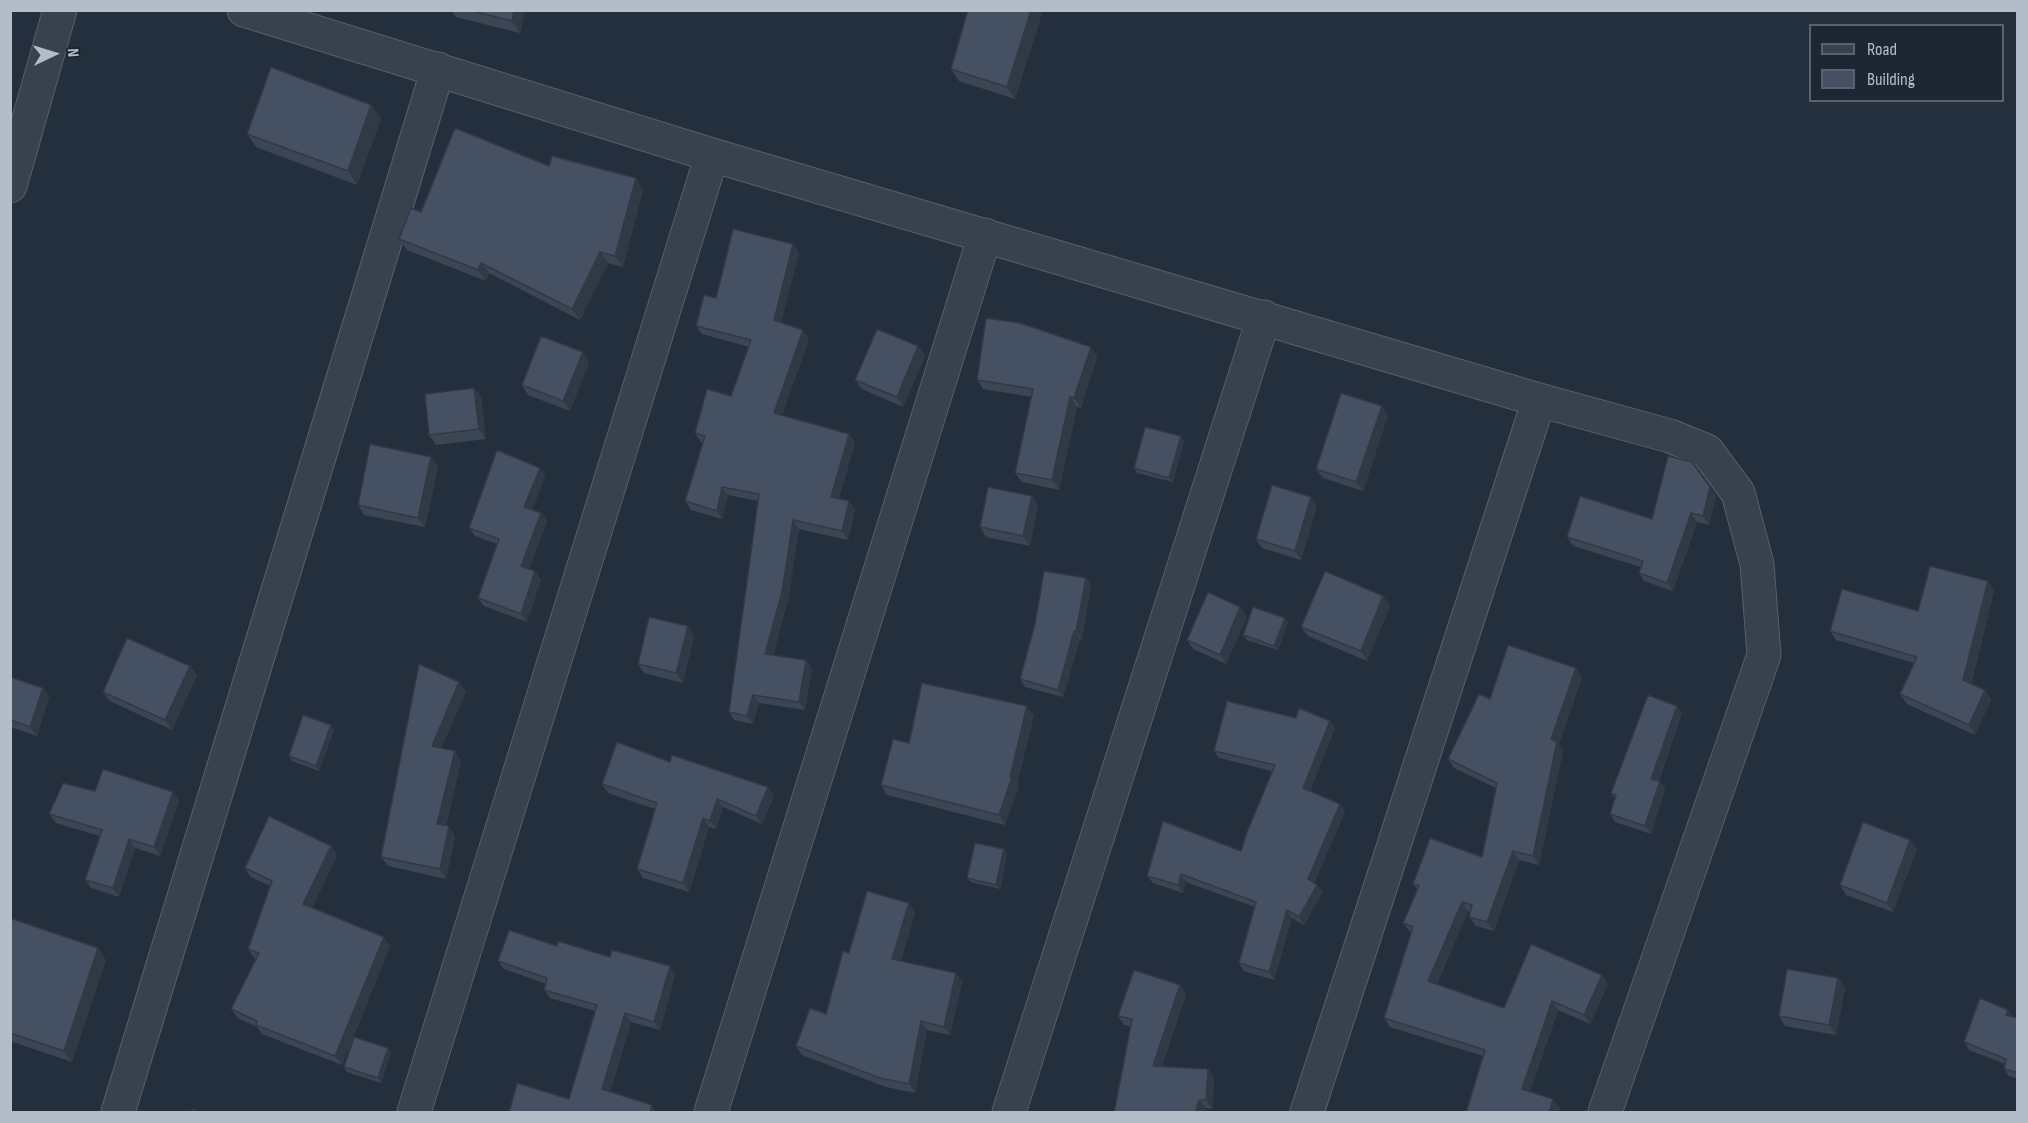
<!DOCTYPE html>
<html>
<head>
<meta charset="utf-8">
<style>
	body { margin:0 }
	#map { position:relative; width:2028px; height:1123px; overflow:hidden; background:#242f3e; font-family:"Sofia Sans Condensed",sans-serif }
	canvas { display:block }
	.frame { position:absolute; inset:0; border:12px solid #b4bcc9; pointer-events:none }
	.legend { position:absolute; left:1809px; top:24px; width:195px; height:78px; box-sizing:border-box; background:#1d2633; border:2px solid #59626f; margin:0; padding:8px 10px; list-style:none; font-size:18px; color:#b4bcc9 }
	.legend li { display:flex; align-items:center; gap:12px; height:30px }
	.legend b { width:30px; border:2px solid #59626f }
	.north { position:absolute; left:24px; top:24px; width:60px; height:60px; -webkit-text-stroke:4px #1d2633; paint-order:stroke; rotate:86deg; font-size:16px; font-weight:700; line-height:24px; text-align:center; color:#b4bcc9 }
	.north::after { content:''; display:block; margin:auto; width:21px; height:27px; background:#b4bcc9; clip-path:polygon(50% 0,100% 100%,50% 72%,0 100%) }
</style>
</head>
<body>
<div id="map">
<canvas width="2028" height="1123"></canvas>
<div class="frame"></div>
<ul class="legend">
<li><b style="height:8px;background:#38414e"></b>Road</li>
<li><b style="height:16px;background:#455162"></b>Building</li>
</ul>
<div class="north">N</div>
</div>
<script>
const ctx = document.querySelector('canvas').getContext('2d');
ctx.lineJoin = 'round';
function poly(rows) {
  const path = new Path2D();
  for (const r of rows) {
    path.moveTo(r[0], r[1]);
    for (let i = 2; i < r.length; i += 2) path.lineTo(r[i], r[i + 1]);
  }
  return path;
}
function trace(path, color, width, dash) {
  ctx.strokeStyle = color;
  ctx.lineWidth = width;
  ctx.lineCap = dash ? 'butt' : 'round';
  ctx.setLineDash(dash || []);
  ctx.stroke(path);
}
function fillPath(path, color) {
  ctx.fillStyle = color;
  ctx.fill(path, 'evenodd');
}
const street = poly([
	[244,10,712,155,1539,400,1670,436,1707,451,1738,493,1757,564,1764,655,1605,1112],
	[10,186,60,10],
	[118,1112,438,69],
	[414,1112,712,155],
	[711,1112,985,235],
	[1009,1112,1264,317],
	[1307,1112,1539,400]
]);
const wall = poly([
	[451,10,525,10,520,33,456,17],
	[968,10,1043,10,1015,99,959,81,951,69],
	[371,105,381,119,357,185,256,147,247,134],
	[549,166,643,189,623,267,608,263,580,320,489,273,486,281,407,250,399,239,421,212],
	[799,252,781,322,809,339,782,415,849,434,855,443,839,498,849,501,855,509,848,540,799,529,788,600,773,655,812,668,805,710,759,703,753,724,734,720,729,712,758,501,728,495,722,519,691,510,685,501,703,442,701,442,695,433,731,396,749,347,702,334,696,326,716,298],
	[918,346,925,356,903,407,862,389,855,380],
	[1091,347,1097,357,1081,408,1077,407,1059,490,1022,482,1015,473,1032,397,983,389,977,380],
	[589,362,570,411,528,395,522,385],
	[474,388,481,397,486,439,436,445,429,435],
	[1382,406,1388,415,1363,491,1323,478,1316,469],
	[1184,441,1173,482,1137,473,1134,468],
	[431,457,438,466,425,527,364,515,358,505],
	[540,468,545,476,532,510,541,513,547,521,529,569,541,580,527,622,484,606,478,598,497,544,475,536,469,528],
	[1716,495,1709,525,1697,522,1673,591,1644,581,1639,573,1641,567,1573,546,1567,537,1652,519],
	[1038,505,1030,546,986,537,980,527],
	[1317,506,1301,560,1262,548,1256,539],
	[1086,578,1091,585,1082,639,1080,639,1063,697,1025,687,1020,679],
	[1994,591,1971,684,1985,690,1991,700,1975,735,1907,704,1900,694,1914,663,1836,640,1830,631,1918,611],
	[1383,596,1390,606,1367,661,1308,636,1301,627],
	[1247,617,1226,664,1193,649,1187,640],
	[1285,618,1288,622,1278,650,1247,640,1243,635],
	[694,636,683,683,644,673,638,664],
	[1508,645,1576,668,1582,677,1559,744,1563,751,1539,865,1519,860,1494,931,1476,926,1469,917,1470,912,1468,911,1437,984,1504,1008,1531,944,1602,975,1608,984,1590,1024,1558,1010,1530,1092,1553,1099,1560,1108,1558,1113,1466,1113,1483,1056,1390,1027,1384,1018,1411,933,1403,923,1417,889,1413,884,1430,838,1482,857,1496,788,1454,768,1448,759,1479,694,1490,699],
	[190,666,197,675,172,730,110,701,103,692],
	[10,677,43,688,49,697,37,736,10,727],
	[459,682,466,692,441,748,455,751,461,761,446,826,455,836,446,879,388,866,381,857],
	[1682,713,1659,781,1665,789,1651,834,1615,822,1610,814,1615,799,1611,793],
	[1034,715,1017,784,1019,787,1005,825,887,795,881,785,909,743],
	[331,725,334,730,319,771,292,761,289,756],
	[1335,728,1310,791,1340,804,1345,812,1314,883,1317,885,1323,892,1304,925,1292,918,1274,980,1244,971,1239,963,1255,907,1186,882,1183,893,1153,883,1147,876,1241,851,1272,771,1219,758,1214,751],
	[670,762,774,796,762,824,723,807,716,829,709,827,689,892,643,878,637,869,655,809,608,793,602,784],
	[95,791,173,792,179,801,160,856,135,848,119,897,91,888,85,880,100,836,56,823,49,814],
	[1910,840,1917,849,1893,912,1846,895,1840,885],
	[331,846,337,855,312,908,384,937,390,946,342,1065,262,1034,257,1027,238,1018,231,1009,256,959,254,958,248,949,270,886,251,877,245,868],
	[1004,849,1007,854,1000,889,971,882,967,878],
	[915,912,901,961,956,973,962,981,950,1035,927,1030,915,1093,886,1087,802,1055,796,1046,826,1014,849,953],
	[10,918,106,960,72,1062,10,1041],
	[557,946,610,957,675,975,660,1030,631,1022,610,1092,509,1113,569,1099,595,1011,550,998,544,990,546,984,504,969,498,961],
	[1838,978,1845,988,1836,1035,1785,1026,1779,1016],
	[1180,985,1186,994,1162,1066,1208,1069,1214,1078,1212,1109,1206,1108,1204,1113,1114,1113,1130,1026,1124,1025,1118,1016],
	[2013,1017,2018,1018,2018,1079,2009,1076,2004,1069,2005,1064,1969,1050,1964,1042],
	[391,1052,381,1083,347,1072,344,1067]
]);
const shadedWall = poly([
	[514,10,525,10,520,33,512,21],
	[1031,10,1043,10,1015,99,1007,87],
	[371,105,381,119,357,185,348,171],
	[636,178,643,189,623,267,615,256],
	[793,244,799,252,780,328,774,320],
	[600,252,608,263,580,320,572,309],
	[481,263,489,273,486,281,478,270],
	[803,330,809,339,780,421,774,413],
	[918,346,925,356,903,407,897,397],
	[1091,347,1097,357,1081,408,1074,398],
	[583,352,589,362,570,411,563,401],
	[474,388,481,397,486,439,479,429],
	[1070,397,1077,407,1059,490,1052,480],
	[1382,406,1388,415,1363,491,1356,482],
	[849,434,855,443,837,505,831,497],
	[1181,436,1184,441,1173,482,1169,478],
	[431,457,438,466,425,527,418,518],
	[540,468,545,476,530,515,524,507],
	[722,487,728,495,722,519,717,511],
	[1710,487,1716,495,1709,525,1703,516],
	[1032,496,1038,505,1030,546,1023,536],
	[1311,497,1317,506,1301,560,1295,551],
	[849,501,855,509,848,540,842,531],
	[541,513,547,521,527,575,521,566],
	[1691,513,1697,522,1673,591,1667,583],
	[793,520,799,529,788,600,771,662,765,654],
	[535,571,541,580,527,622,521,614],
	[1086,578,1091,585,1082,639,1076,632],
	[1988,581,1994,591,1969,689,1963,680],
	[1383,596,1390,606,1367,661,1361,651],
	[1240,607,1247,617,1226,664,1220,655],
	[1285,618,1288,622,1278,650,1274,646],
	[688,626,694,636,683,683,676,673],
	[1074,631,1080,639,1063,697,1058,690],
	[806,660,812,668,805,710,799,702],
	[190,666,197,675,172,730,165,720],
	[1576,668,1582,677,1559,744,1563,751,1539,865,1533,856,1551,739],
	[459,682,466,692,438,755,432,746],
	[43,688,49,697,37,736,30,727],
	[1985,690,1991,700,1975,735,1969,725],
	[753,695,759,703,753,724,747,716],
	[1027,706,1034,715,1017,784,1019,787,1005,825,999,815,1010,777],
	[1677,706,1682,713,1657,786,1651,779],
	[1330,721,1335,728,1308,796,1303,788],
	[331,725,334,730,319,771,316,766],
	[455,751,461,761,444,833,437,824],
	[1660,781,1665,789,1651,834,1645,826],
	[768,787,774,796,762,824,756,816],
	[173,792,179,801,160,856,154,847],
	[717,799,723,807,716,829,710,821],
	[1340,804,1345,812,1313,887,1308,879],
	[703,818,709,827,689,892,683,883],
	[449,826,455,836,446,879,440,869],
	[129,839,135,848,119,897,113,888],
	[1910,840,1917,849,1893,912,1887,903],
	[331,846,337,855,310,913,303,904],
	[1004,849,1007,854,1000,889,996,885],
	[1513,851,1519,860,1494,931,1487,922],
	[1181,874,1186,882,1183,893,1178,885],
	[1317,885,1323,892,1304,925,1299,917],
	[1462,902,1468,911,1434,990,1428,981],
	[909,903,915,912,899,968,892,959],
	[1287,910,1292,918,1274,980,1269,972],
	[384,937,390,946,342,1065,335,1056],
	[98,948,106,960,72,1062,64,1051],
	[670,966,675,975,660,1030,654,1022],
	[956,973,962,981,950,1035,944,1027],
	[1602,975,1608,984,1590,1024,1584,1015],
	[1838,978,1845,988,1836,1035,1829,1025],
	[1180,985,1186,994,1159,1075,1153,1066],
	[1552,1001,1558,1010,1528,1098,1522,1089],
	[2008,1010,2014,1017,2006,1015],
	[625,1013,631,1022,608,1098,602,1089],
	[921,1021,927,1030,915,1093,909,1084],
	[388,1048,391,1052,381,1083,378,1078],
	[1208,1069,1214,1078,1212,1109,1206,1100],
	[1553,1099,1560,1108,1558,1113,1549,1113],
	[1199,1100,1206,1108,1204,1113,1195,1113],
	[652,1105,657,1113,650,1113]
]);
const building = poly([
	[468,10,514,10,512,21,468,10],
	[968,10,1031,10,1007,87,951,69,968,10],
	[271,67,371,105,348,171,247,134,271,67],
	[455,128,549,166,552,156,636,178,615,256,600,252,572,309,481,263,478,270,399,239,411,208,421,212,455,128],
	[733,229,793,244,774,320,803,330,774,413,849,434,831,497,849,501,842,531,793,520,782,592,765,654,806,660,799,702,753,695,747,716,729,712,759,494,722,487,717,511,685,501,705,436,695,433,707,389,731,396,751,340,696,326,704,295,716,298,733,229],
	[986,318,1020,323,1091,347,1074,398,1070,397,1052,480,1015,473,1033,389,977,380,986,318],
	[877,329,918,346,897,397,855,380,877,329],
	[541,336,583,352,563,401,522,385,541,336],
	[474,388,479,429,429,435,425,394,474,388],
	[1341,393,1382,406,1356,482,1316,469,1341,393],
	[1145,427,1181,436,1169,478,1134,468,1145,427],
	[370,444,431,457,418,518,358,505,370,444],
	[497,450,540,468,524,507,541,513,521,566,535,571,521,614,478,598,499,539,469,528,497,450],
	[1668,456,1692,462,1710,487,1703,516,1691,513,1667,583,1639,573,1643,561,1567,537,1580,496,1652,519,1668,456],
	[1272,485,1311,497,1295,551,1256,539,1272,485],
	[988,487,1032,496,1023,536,980,527,988,487],
	[1930,566,1988,581,1963,680,1985,690,1969,725,1900,694,1917,657,1830,631,1842,589,1918,611,1930,566],
	[1044,571,1086,578,1076,632,1074,631,1058,690,1020,679,1035,624,1044,571],
	[1325,571,1383,596,1361,651,1301,627,1325,571],
	[1208,592,1240,607,1220,655,1187,640,1208,592],
	[1253,607,1285,618,1274,646,1243,635,1253,607],
	[649,617,688,626,676,673,638,664,649,617],
	[127,638,190,666,165,720,103,692,127,638],
	[1508,645,1576,668,1551,739,1557,742,1533,856,1513,851,1487,922,1469,917,1472,905,1462,902,1428,981,1504,1008,1531,944,1602,975,1584,1015,1552,1001,1522,1089,1553,1099,1549,1113,1466,1113,1485,1050,1384,1018,1413,927,1403,923,1419,886,1413,884,1430,838,1482,857,1497,783,1448,759,1479,694,1490,699,1508,645],
	[419,664,459,682,432,746,455,751,437,824,449,826,440,869,381,857,419,664],
	[10,677,43,688,30,727,10,720,10,677],
	[922,683,1027,706,1010,777,1012,777,999,815,881,785,893,739,909,743,922,683],
	[1648,695,1677,706,1651,779,1660,781,1645,826,1610,814,1616,795,1611,793,1648,695],
	[1227,701,1296,718,1299,708,1330,721,1303,788,1340,804,1308,879,1317,885,1299,917,1287,910,1269,972,1239,963,1256,902,1181,874,1178,885,1147,876,1163,821,1241,851,1247,832,1275,765,1214,751,1227,701],
	[303,715,331,725,316,766,289,756,303,715],
	[617,742,670,762,672,755,768,787,756,816,717,799,710,821,703,818,683,883,637,869,657,803,602,784,617,742],
	[103,769,173,792,154,847,129,839,113,888,85,880,102,830,49,814,63,783,95,791,103,769],
	[269,816,331,846,303,904,384,937,335,1056,256,1025,257,1021,231,1009,259,953,248,949,272,881,245,868,269,816],
	[1863,822,1910,840,1887,903,1840,885,1863,822],
	[975,843,1004,849,996,885,967,878,975,843],
	[867,891,909,903,892,959,956,973,944,1027,921,1021,909,1084,880,1078,796,1046,810,1008,826,1014,843,951,849,953,867,891],
	[10,918,98,948,64,1051,10,1033,10,918],
	[509,930,557,946,558,941,610,957,612,950,670,966,654,1022,625,1013,602,1089,652,1105,650,1113,509,1113,517,1083,569,1099,597,1005,544,990,547,978,498,961,509,930],
	[1787,969,1838,978,1829,1025,1779,1016,1787,969],
	[1134,970,1180,985,1153,1066,1208,1069,1206,1100,1199,1100,1195,1113,1114,1113,1132,1019,1118,1016,1134,970],
	[1980,998,2008,1010,2006,1015,2018,1018,2018,1073,2004,1069,2006,1059,1964,1042,1980,998],
	[354,1037,388,1048,378,1078,344,1067,354,1037],
	[192,1109,201,1113,191,1113,192,1109]
]);
trace(street, '#565f6c', 35);
trace(street, '#38414e', 33);
fillPath(wall, '#3b4654');
fillPath(shadedWall, '#303945');
fillPath(building, '#455162');
trace(building, '#303945', 1.5);
</script>
</body>
</html>
